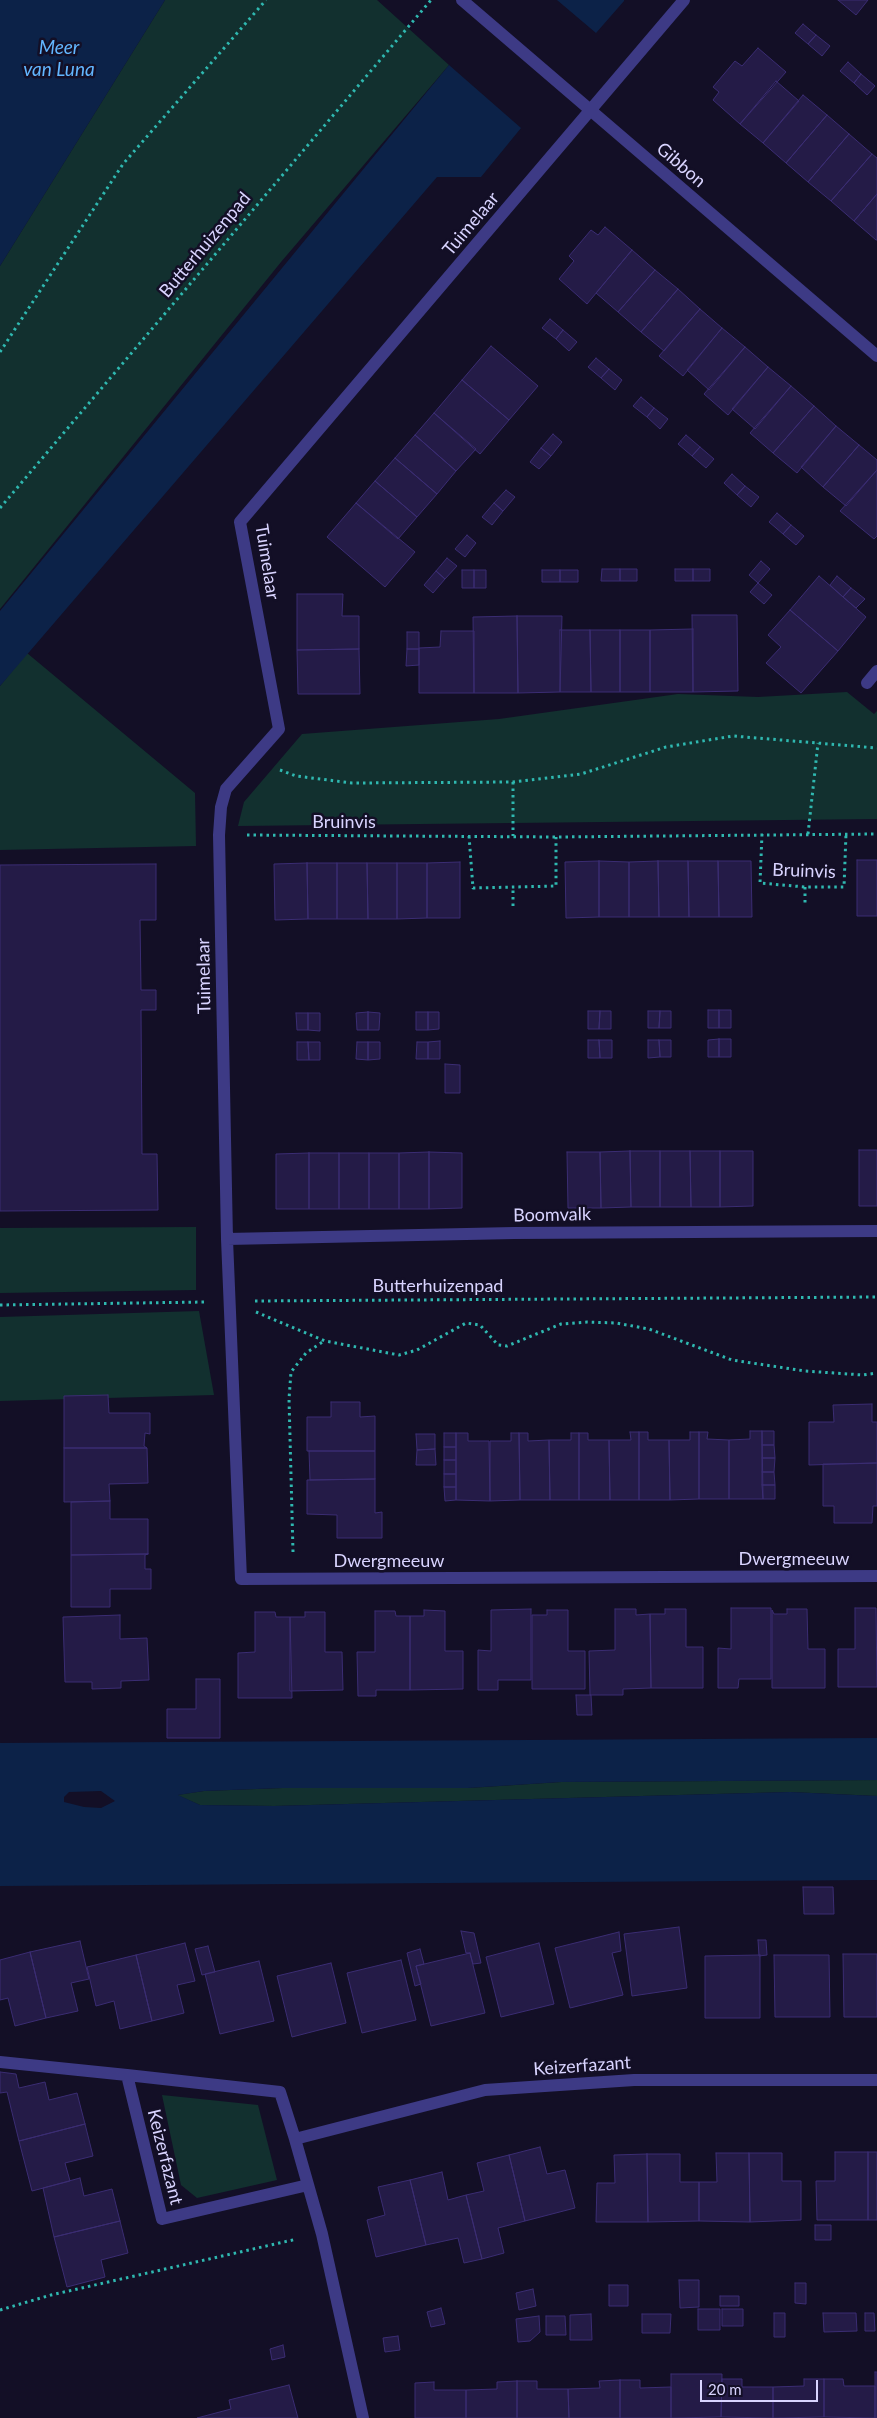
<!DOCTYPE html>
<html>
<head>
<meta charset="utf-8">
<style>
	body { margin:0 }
	#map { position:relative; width:877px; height:2418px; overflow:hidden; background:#130f26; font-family:Lato,sans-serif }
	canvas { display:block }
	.scale { position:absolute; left:700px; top:2380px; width:118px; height:22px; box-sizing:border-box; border:2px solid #d9d4ff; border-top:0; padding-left:6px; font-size:15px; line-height:18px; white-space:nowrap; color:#d9d4ff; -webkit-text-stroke:4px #130f26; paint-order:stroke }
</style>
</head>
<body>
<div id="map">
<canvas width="877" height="2418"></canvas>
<div class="scale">20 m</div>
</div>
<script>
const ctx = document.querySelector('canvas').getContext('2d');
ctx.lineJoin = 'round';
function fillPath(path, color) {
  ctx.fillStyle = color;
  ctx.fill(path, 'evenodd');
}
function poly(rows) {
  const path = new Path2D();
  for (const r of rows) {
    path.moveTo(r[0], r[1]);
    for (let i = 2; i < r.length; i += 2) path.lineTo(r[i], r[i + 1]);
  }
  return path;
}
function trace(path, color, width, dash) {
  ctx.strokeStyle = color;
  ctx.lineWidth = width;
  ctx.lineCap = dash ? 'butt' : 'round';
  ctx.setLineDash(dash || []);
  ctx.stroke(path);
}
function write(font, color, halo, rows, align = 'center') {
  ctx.font = font + ' Lato,sans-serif';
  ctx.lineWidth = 5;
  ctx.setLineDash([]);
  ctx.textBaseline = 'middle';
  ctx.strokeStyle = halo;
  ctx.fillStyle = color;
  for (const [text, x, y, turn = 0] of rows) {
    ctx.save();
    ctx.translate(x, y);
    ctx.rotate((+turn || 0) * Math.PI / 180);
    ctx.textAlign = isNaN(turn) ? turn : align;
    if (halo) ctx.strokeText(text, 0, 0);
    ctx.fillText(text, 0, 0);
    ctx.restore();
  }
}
const green = poly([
	[165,0,377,0,449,65,281,262,0,609,0,266],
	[27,653,195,793,196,846,0,850,0,686],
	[847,692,874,714,877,711,877,819,238,826,244,802,302,734,499,719,678,694,758,697],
	[196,1227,196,1290,0,1293,0,1228],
	[199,1311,214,1395,0,1401,0,1317],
	[877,1780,877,1796,790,1792,274,1806,200,1805,177,1795,204,1791,282,1788,468,1788,561,1782],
	[162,2095,258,2105,277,2180,197,2198,181,2185]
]);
const water = poly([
	[0,0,165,0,0,266],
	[557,0,624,0,624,1,596,33],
	[449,65,521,128,481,177,437,177,0,686,0,611],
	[877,1738,877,1780,561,1782,468,1788,282,1788,204,1791,178,1795,200,1805,274,1806,790,1792,877,1796,877,1880,0,1886,0,1743],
	[101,1791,115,1801,101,1808,84,1807,64,1802,64,1797,69,1792]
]);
const building = poly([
	[838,0,868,0,856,15,838,0],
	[803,24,816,35,808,44,795,33,803,24],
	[816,35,830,46,822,56,808,44,816,35],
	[758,48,786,72,740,124,713,100,719,92,713,87,735,61,742,66,758,48],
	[848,62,861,74,854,83,840,71,848,62],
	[861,74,875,86,867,95,854,83,861,74],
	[776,81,799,101,763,143,740,124,776,81],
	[803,95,827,115,786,163,763,143,803,95],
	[827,115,849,134,808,182,786,163,827,115],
	[849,134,872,154,831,201,808,182,849,134],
	[872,154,877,158,877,194,854,221,831,201,872,154],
	[877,194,877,240,876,240,854,221,877,194],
	[605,227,632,250,587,304,559,279,574,261,569,256,591,230,598,235,605,227],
	[632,250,655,270,618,312,596,293,632,250],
	[655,270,678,289,641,332,618,312,655,270],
	[678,289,700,309,664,351,641,332,678,289],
	[700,309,722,328,683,376,659,356,700,309],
	[550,319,563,330,556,339,542,328,550,319],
	[722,328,745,347,709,390,687,370,722,328],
	[563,330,577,342,569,351,556,339,563,330],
	[491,346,538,386,509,420,462,380,491,346],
	[745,347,768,367,728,415,704,394,745,347],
	[596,358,609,369,601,378,588,367,596,358],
	[768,367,791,386,755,429,732,409,768,367],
	[609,369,622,380,615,390,601,378,609,369],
	[462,380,509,420,480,454,434,413,462,380],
	[791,386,814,406,773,453,750,433,791,386],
	[641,397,654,408,647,417,633,406,641,397],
	[814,406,836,426,797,473,773,453,814,406],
	[654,408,668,419,660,429,647,417,654,408],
	[434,413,476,449,456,471,415,435,434,413],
	[836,426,859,445,823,487,801,467,836,426],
	[553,434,562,442,551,456,541,448,553,434],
	[415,435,456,471,437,494,395,458,415,435],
	[686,435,700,447,692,456,678,444,686,435],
	[859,445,877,460,877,470,846,506,823,487,859,445],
	[700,447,714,459,706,468,692,456,700,447],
	[541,448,551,456,539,469,530,462,541,448],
	[395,458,437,494,417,517,375,481,395,458],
	[877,470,877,536,874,539,840,511,877,470],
	[732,474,745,486,737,495,724,483,732,474],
	[375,481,417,517,398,539,356,503,375,481],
	[745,486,759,497,751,507,737,495,745,486],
	[506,490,515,497,503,511,494,503,506,490],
	[356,503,415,552,385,587,327,537,356,503],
	[494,503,503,511,492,525,482,517,494,503],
	[777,513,791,525,783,534,769,522,777,513],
	[791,525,804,536,796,545,783,534,791,525],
	[467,535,476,543,465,557,455,549,467,535],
	[447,558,457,566,445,579,436,571,447,558],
	[761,561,770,569,758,583,749,575,761,561],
	[602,569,620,569,620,581,601,581,602,569],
	[620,569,637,569,637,581,620,581,620,569],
	[675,569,693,569,693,581,675,581,675,569],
	[693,569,710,569,710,581,693,581,693,569],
	[462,570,474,570,474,588,462,588,462,570],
	[474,570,486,570,486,588,474,588,474,570],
	[542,570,560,570,560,582,542,582,542,570],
	[560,570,578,570,578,582,560,582,560,570],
	[436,571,445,579,433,593,424,585,436,571],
	[819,576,866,617,838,651,790,610,819,576],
	[837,576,851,588,843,597,830,585,837,576],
	[758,583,772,595,764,604,750,592,758,583],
	[851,588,865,599,856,608,843,597,851,588],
	[297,594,343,594,342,616,359,616,359,649,297,650,297,594],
	[790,610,838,651,801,693,766,663,781,647,768,635,790,610],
	[692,615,737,615,738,691,693,692,692,615],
	[517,616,518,693,474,693,473,617,517,616],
	[517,616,562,616,560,692,518,693,517,616],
	[693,629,693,692,650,692,650,630,693,629],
	[560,630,590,630,591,692,560,692,560,630],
	[590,630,620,630,620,692,591,692,590,630],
	[620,630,650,630,650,692,620,692,620,630],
	[441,631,474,631,474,693,419,693,419,648,440,647,441,631],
	[407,632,419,632,419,649,407,649,407,632],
	[359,649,360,694,298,694,297,650,359,649],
	[407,649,419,649,419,665,406,666,407,649],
	[857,860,877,860,877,916,857,916,857,860],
	[599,861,629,862,629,917,599,917,599,861],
	[599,861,599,917,566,918,565,862,599,861],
	[658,861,688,861,689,917,659,917,658,861],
	[658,861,659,917,629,917,629,862,658,861],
	[688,861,718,861,719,917,689,917,688,861],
	[718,861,751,861,752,917,719,917,718,861],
	[460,862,460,918,427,918,427,863,460,862],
	[307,863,308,919,275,920,274,864,307,863],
	[307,863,337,863,337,919,308,919,307,863],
	[337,863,367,863,368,919,337,919,337,863],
	[367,863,397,863,397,919,368,919,367,863],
	[397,863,427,863,427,918,397,919,397,863],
	[156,864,156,920,140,920,141,990,156,990,156,1010,141,1010,142,1154,157,1154,158,1210,0,1211,0,865,156,864],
	[708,1010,719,1010,719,1028,708,1028,708,1010],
	[719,1010,731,1010,731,1028,719,1028,719,1010],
	[588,1011,600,1011,599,1029,588,1029,588,1011],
	[600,1011,611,1011,611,1029,599,1029,600,1011],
	[648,1011,660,1011,659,1028,648,1028,648,1011],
	[660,1011,671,1011,671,1028,659,1028,660,1011],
	[368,1012,380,1013,379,1030,368,1030,368,1012],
	[368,1012,368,1030,357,1030,356,1013,368,1012],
	[416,1012,428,1012,428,1030,416,1030,416,1012],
	[428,1012,439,1012,439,1029,428,1030,428,1012],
	[296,1013,308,1013,308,1030,297,1030,296,1013],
	[308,1013,320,1013,320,1031,308,1030,308,1013],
	[719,1039,731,1039,731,1057,719,1057,719,1039],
	[719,1039,719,1057,708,1057,708,1040,719,1039],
	[588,1040,599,1040,600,1058,588,1058,588,1040],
	[599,1040,612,1040,612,1058,600,1058,599,1040],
	[648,1040,659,1040,660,1057,648,1058,648,1040],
	[659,1040,671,1040,671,1057,660,1057,659,1040],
	[440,1041,440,1059,428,1059,428,1042,440,1041],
	[297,1042,308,1042,309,1060,297,1060,297,1042],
	[308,1042,320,1042,320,1060,309,1060,308,1042],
	[357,1042,368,1042,368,1060,356,1059,357,1042],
	[368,1042,380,1042,380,1059,368,1060,368,1042],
	[417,1042,428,1042,428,1059,416,1059,417,1042],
	[445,1064,460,1065,460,1093,445,1093,445,1064],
	[859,1150,877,1150,877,1206,859,1206,859,1150],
	[630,1151,660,1151,660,1207,631,1207,630,1151],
	[630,1151,631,1207,601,1208,600,1152,630,1151],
	[660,1151,690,1151,691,1207,660,1207,660,1151],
	[690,1151,720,1151,720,1207,691,1207,690,1151],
	[720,1151,753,1151,753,1206,720,1207,720,1151],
	[429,1152,462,1153,462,1208,429,1209,429,1152],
	[429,1152,429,1209,399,1209,399,1153,429,1152],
	[567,1152,600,1152,601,1208,568,1208,567,1152],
	[309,1153,339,1153,339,1209,309,1209,309,1153],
	[309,1153,309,1209,276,1209,276,1154,309,1153],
	[339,1153,369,1153,369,1209,339,1209,339,1153],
	[369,1153,399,1153,399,1209,369,1209,369,1153],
	[108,1395,109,1413,150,1413,150,1434,145,1433,144,1446,147,1448,64,1448,64,1396,108,1395],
	[331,1402,360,1402,360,1417,375,1416,375,1451,307,1451,307,1417,331,1417,331,1402],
	[872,1404,872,1422,877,1422,877,1463,809,1465,809,1422,834,1422,833,1405,872,1404],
	[750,1431,762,1431,763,1499,729,1499,729,1440,750,1439,750,1431],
	[762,1431,774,1431,774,1445,762,1445,762,1431],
	[630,1432,639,1432,639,1500,610,1500,609,1440,631,1440,630,1432],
	[639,1432,648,1432,648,1440,669,1440,670,1500,639,1500,639,1432],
	[690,1432,699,1432,699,1499,670,1500,669,1440,690,1440,690,1432],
	[699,1432,708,1432,707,1439,729,1440,729,1499,699,1499,699,1432],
	[444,1433,456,1433,456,1447,444,1447,444,1433],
	[456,1433,468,1433,468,1441,489,1441,490,1501,456,1500,456,1433],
	[511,1433,519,1433,520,1500,490,1501,490,1441,511,1441,511,1433],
	[519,1433,528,1433,528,1441,549,1440,550,1500,520,1500,519,1433],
	[571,1433,579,1433,579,1500,550,1500,549,1440,571,1440,571,1433],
	[579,1433,588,1433,588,1440,609,1440,610,1500,579,1500,579,1433],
	[416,1434,435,1434,435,1449,417,1450,416,1434],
	[762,1445,774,1445,775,1458,762,1458,762,1445],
	[444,1447,456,1447,456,1460,444,1460,444,1447],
	[64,1448,147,1448,148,1483,109,1484,110,1501,64,1502,64,1448],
	[435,1449,436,1465,416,1465,417,1450,435,1449],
	[309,1451,375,1451,375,1479,310,1480,309,1451],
	[762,1458,775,1458,774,1472,762,1472,762,1458],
	[444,1460,456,1460,456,1474,444,1474,444,1460],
	[877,1463,877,1506,873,1506,872,1523,834,1523,834,1506,823,1506,823,1464,877,1463],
	[762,1472,774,1472,775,1485,762,1485,762,1472],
	[444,1474,456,1474,456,1487,444,1487,444,1474],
	[375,1479,375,1513,382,1512,382,1538,337,1538,337,1515,307,1514,307,1480,375,1479],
	[762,1485,775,1485,775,1499,763,1499,762,1485],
	[444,1487,456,1487,456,1500,445,1501,444,1487],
	[110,1501,110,1519,148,1519,148,1554,71,1555,71,1502,110,1501],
	[148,1554,145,1555,145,1569,151,1569,151,1589,110,1589,110,1607,71,1607,71,1555,148,1554],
	[731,1608,771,1608,771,1679,739,1679,738,1688,718,1688,718,1648,731,1649,731,1608],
	[855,1608,876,1608,877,1687,838,1687,838,1649,855,1649,855,1608],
	[531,1609,531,1680,498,1680,498,1690,478,1690,478,1650,491,1651,491,1610,531,1609],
	[615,1609,636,1609,636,1615,650,1614,651,1688,623,1689,623,1695,590,1695,589,1651,615,1650,615,1609],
	[665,1609,686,1609,686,1647,703,1647,703,1688,651,1688,650,1614,665,1614,665,1609],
	[787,1609,807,1609,808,1649,825,1649,825,1688,772,1688,772,1610,774,1614,787,1614,787,1609],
	[424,1610,445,1611,445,1651,463,1651,463,1689,410,1690,410,1616,424,1616,424,1610],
	[547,1610,568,1610,568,1651,585,1651,585,1689,532,1689,532,1615,547,1615,547,1610],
	[375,1611,395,1611,396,1616,410,1616,410,1690,376,1690,376,1696,358,1696,357,1652,375,1652,375,1611],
	[255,1612,275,1612,276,1617,290,1617,292,1698,238,1698,238,1653,255,1652,255,1612],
	[305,1612,325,1612,325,1652,342,1652,343,1690,290,1691,290,1617,305,1617,305,1612],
	[120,1615,120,1639,147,1638,149,1680,121,1681,121,1688,92,1689,92,1682,65,1682,63,1617,120,1615],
	[196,1679,220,1679,220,1738,167,1738,167,1709,196,1709,196,1679],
	[576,1695,591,1695,592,1715,577,1715,576,1695],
	[803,1887,833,1887,834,1914,804,1914,803,1887],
	[679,1927,687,1988,632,1996,624,1934,679,1927],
	[461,1931,474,1933,481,1963,473,1964,470,1953,466,1953,461,1931],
	[619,1932,621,1951,612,1953,623,1995,570,2008,555,1948,619,1932],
	[758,1940,766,1940,767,1955,759,1956,758,1940],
	[80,1941,89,1979,71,1983,78,2011,46,2018,30,1952,80,1941],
	[185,1943,195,1981,177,1985,184,2013,152,2021,136,1955,185,1943],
	[539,1943,554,2004,501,2017,486,1957,539,1943],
	[208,1946,215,1972,202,1975,195,1949,208,1946],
	[420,1949,424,1964,416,1966,421,1984,415,1986,407,1953,420,1949],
	[30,1952,46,2018,15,2026,8,1998,0,2000,0,1960,30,1952],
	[470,1953,485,2013,431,2026,416,1966,470,1953],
	[843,1954,877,1954,877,2017,844,2017,843,1954],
	[136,1955,152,2021,120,2029,114,2001,96,2006,87,1967,136,1955],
	[760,1955,760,2018,705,2018,705,1956,760,1955],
	[774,1955,829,1955,830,2017,775,2017,774,1955],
	[401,1960,416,2020,362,2033,347,1973,401,1960],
	[259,1961,274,2021,220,2034,205,1974,259,1961],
	[331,1963,346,2023,292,2037,277,1976,331,1963],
	[0,2072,16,2074,19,2088,45,2082,49,2100,77,2093,85,2124,19,2141,7,2092,0,2093,0,2072],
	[85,2124,93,2156,65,2163,70,2181,32,2191,19,2141,85,2124],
	[540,2147,547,2174,565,2170,575,2208,525,2221,509,2155,540,2147],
	[835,2152,868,2152,868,2220,817,2220,816,2181,835,2181,835,2152],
	[868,2152,877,2152,877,2220,868,2220,868,2152],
	[716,2153,749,2153,750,2222,699,2221,699,2182,717,2182,716,2153],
	[749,2153,782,2153,782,2181,801,2181,801,2220,750,2222,749,2153],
	[647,2154,680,2154,680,2182,699,2182,699,2221,648,2222,647,2154],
	[647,2154,648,2222,596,2222,597,2183,615,2183,614,2155,647,2154],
	[509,2155,525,2221,498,2228,504,2253,482,2259,466,2195,484,2191,477,2163,509,2155],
	[442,2172,448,2200,466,2195,482,2259,464,2263,458,2238,426,2245,410,2180,442,2172],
	[80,2178,84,2196,112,2189,120,2221,54,2237,43,2188,80,2178],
	[410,2180,426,2245,376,2257,367,2220,385,2215,378,2187,410,2180],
	[120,2221,128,2253,101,2260,105,2277,67,2287,54,2237,120,2221],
	[815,2225,831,2225,831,2240,815,2240,815,2225],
	[679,2280,699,2280,699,2307,680,2308,679,2280],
	[795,2283,806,2283,806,2304,795,2303,795,2283],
	[609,2285,628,2285,628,2306,609,2306,609,2285],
	[533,2289,536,2306,519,2310,516,2293,533,2289],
	[720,2296,739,2296,739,2306,720,2306,720,2296],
	[441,2308,445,2324,431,2327,427,2312,441,2308],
	[698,2309,720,2309,720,2330,698,2330,698,2309],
	[722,2309,743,2309,743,2326,722,2326,722,2309],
	[774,2313,785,2313,785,2337,774,2337,774,2313],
	[823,2313,856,2313,857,2331,824,2332,823,2313],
	[865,2313,874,2313,875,2331,865,2331,865,2313],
	[591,2314,592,2340,570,2340,570,2315,591,2314],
	[642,2314,671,2314,670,2333,642,2333,642,2314],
	[539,2316,540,2332,530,2341,518,2342,516,2319,539,2316],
	[546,2316,565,2316,566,2335,546,2335,546,2316],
	[398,2336,400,2350,385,2352,383,2338,398,2336],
	[283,2345,285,2357,272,2360,270,2349,283,2345],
	[875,2372,877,2372,877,2418,875,2418,875,2372],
	[671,2374,722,2374,721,2417,671,2418,671,2374],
	[722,2379,742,2379,742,2387,773,2387,773,2418,721,2417,722,2379],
	[804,2379,824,2379,824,2417,773,2418,773,2387,804,2386,804,2379],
	[824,2379,843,2379,844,2386,875,2386,875,2418,824,2417,824,2379],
	[620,2380,620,2418,569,2418,568,2389,600,2388,599,2381,620,2380],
	[620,2380,640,2380,640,2388,671,2387,671,2418,620,2418,620,2380],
	[517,2381,517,2418,466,2418,466,2390,497,2389,497,2382,517,2381],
	[517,2381,537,2381,537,2389,568,2389,569,2418,517,2418,517,2381],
	[434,2382,434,2390,466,2390,466,2418,415,2418,415,2383,434,2382],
	[289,2385,298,2418,197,2418,231,2409,229,2400,289,2385]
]);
const path = poly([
	[0,352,123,164,266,0],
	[0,508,431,0],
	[280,770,296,776,352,783,513,782,581,774,666,747,733,736,877,748],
	[513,782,513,836],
	[762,834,760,883,805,887,844,887,846,834],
	[808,834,818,743],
	[247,835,556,837,877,834],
	[469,836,473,888,556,886,556,837],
	[805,887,805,904],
	[513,906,513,887],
	[255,1301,877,1297],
	[0,1305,204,1302],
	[256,1312,325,1341,399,1355,417,1350,466,1323,480,1325,498,1345,507,1346,561,1324,587,1322,616,1323,649,1329,732,1360,805,1371,863,1375,877,1373],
	[293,1552,289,1399,291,1372,306,1353,324,1341],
	[0,2310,51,2295,297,2239]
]);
const minor = poly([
	[462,0,877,356],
	[684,0,240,522,279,729,226,789,221,807,219,835,227,1239,241,1579,877,1576],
	[867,683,877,671],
	[227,1239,514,1233,877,1231],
	[0,2062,127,2075],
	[295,2139,485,2090,634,2080,877,2080],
	[308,2185,162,2219,127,2075,280,2092,295,2139,322,2234,363,2418]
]);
const streetNames = [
	["Gibbon",681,165,41],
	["Tuimelaar",471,224,-50],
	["Butterhuizenpad",205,245,-50],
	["Tuimelaar",267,562,81],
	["Bruinvis",344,822],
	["Bruinvis",804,871,2],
	["Tuimelaar",204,976,-91],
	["Boomvalk",552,1215,-1],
	["Butterhuizenpad",438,1286],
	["Dwergmeeuw",794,1559],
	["Dwergmeeuw",389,1561],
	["Keizerfazant",582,2066,-4],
	["Keizerfazant",165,2157,76]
];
const waterNames = [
	["Meer",59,48],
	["van Luna",59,70]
];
fillPath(green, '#12302f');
fillPath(water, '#0c2248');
fillPath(building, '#241b47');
trace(building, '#3b2d73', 1);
trace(path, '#2fb8b0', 3, [2.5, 4]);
trace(minor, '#3d3a85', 12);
write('18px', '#d9d4ff', '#130f26', streetNames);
write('italic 19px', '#62b6ff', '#130f26', waterNames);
</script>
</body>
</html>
